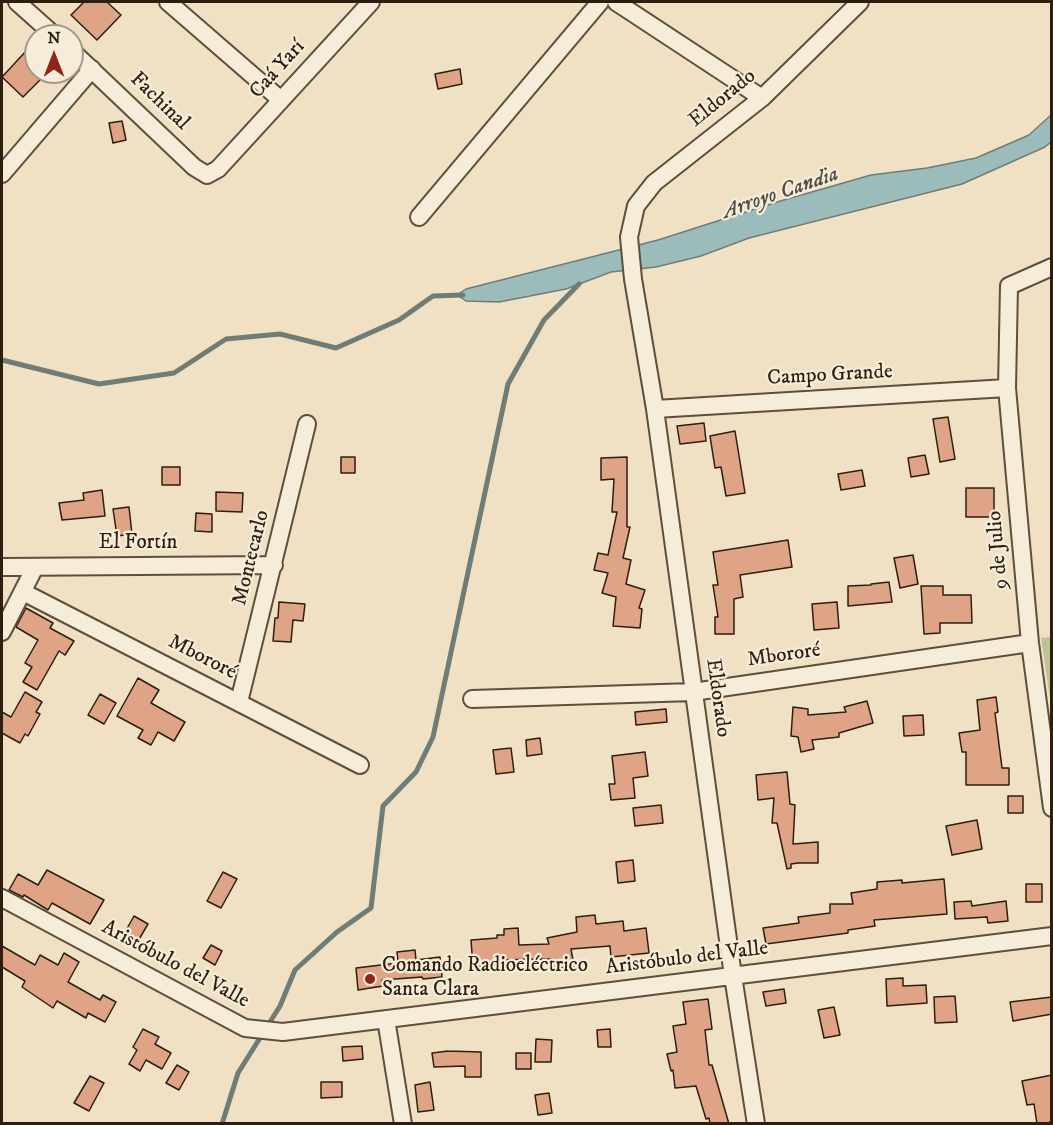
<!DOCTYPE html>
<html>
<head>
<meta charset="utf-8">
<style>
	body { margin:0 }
	#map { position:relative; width:1053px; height:1125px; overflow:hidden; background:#f0e1c4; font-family:"IM FELL DW Pica",serif }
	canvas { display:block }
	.frame { position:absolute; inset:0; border:3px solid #2d1e10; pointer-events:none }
	.north { position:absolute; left:24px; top:24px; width:60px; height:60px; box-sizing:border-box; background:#f5ecd9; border:2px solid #a59a89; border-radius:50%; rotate:0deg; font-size:16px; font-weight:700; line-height:24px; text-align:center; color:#2d1e10 }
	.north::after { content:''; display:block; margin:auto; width:21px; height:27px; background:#8f2418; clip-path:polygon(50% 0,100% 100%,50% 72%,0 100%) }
</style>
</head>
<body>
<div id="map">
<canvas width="1053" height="1125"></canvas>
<div class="frame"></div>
<div class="north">N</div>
</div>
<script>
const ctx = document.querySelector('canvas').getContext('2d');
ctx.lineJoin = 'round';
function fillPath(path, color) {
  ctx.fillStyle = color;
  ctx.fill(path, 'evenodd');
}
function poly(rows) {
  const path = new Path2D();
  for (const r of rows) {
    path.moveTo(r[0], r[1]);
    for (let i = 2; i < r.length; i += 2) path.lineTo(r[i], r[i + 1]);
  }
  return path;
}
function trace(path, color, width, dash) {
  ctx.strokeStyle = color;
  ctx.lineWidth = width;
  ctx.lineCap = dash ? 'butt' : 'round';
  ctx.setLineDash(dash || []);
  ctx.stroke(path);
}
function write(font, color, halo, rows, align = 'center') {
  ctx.font = font + ' "IM FELL DW Pica",serif';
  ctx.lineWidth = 4.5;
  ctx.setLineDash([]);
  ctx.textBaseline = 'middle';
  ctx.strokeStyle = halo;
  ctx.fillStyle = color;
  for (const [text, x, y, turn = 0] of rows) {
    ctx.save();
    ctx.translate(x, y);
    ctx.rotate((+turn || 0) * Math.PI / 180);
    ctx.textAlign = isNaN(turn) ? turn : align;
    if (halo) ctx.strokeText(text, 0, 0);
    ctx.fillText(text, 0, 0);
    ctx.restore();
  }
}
const green = poly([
	[1051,637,1052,637,1051,705,1041,638]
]);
const water = poly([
	[1051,115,1051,142,1045,147,962,184,749,238,701,256,656,267,611,272,566,289,499,302,466,301,457,295,466,289,658,240,777,202,871,175,927,168,976,158,1029,135,1051,115]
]);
const stream = poly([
	[2,360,99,384,174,373,226,339,280,334,336,348,399,320,433,296,463,295],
	[222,1124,238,1073,280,1006,295,970,337,932,371,908,383,806,416,772,433,737,508,384,544,320,579,284]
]);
const building = poly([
	[84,2,107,2,121,15,97,40,71,15,84,2],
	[27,50,36,58,36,72,48,72,23,97,2,77,27,50],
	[460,69,462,84,438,89,435,74,460,69],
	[122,121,126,140,113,143,109,123,122,121],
	[948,417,955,459,940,462,933,419,948,417],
	[704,423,706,441,680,444,677,426,704,423],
	[735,431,745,493,726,496,721,467,715,468,710,436,735,431],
	[925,455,929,474,911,477,908,458,925,455],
	[341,457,355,457,355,473,341,473,341,457],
	[627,457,627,527,630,527,623,558,631,560,626,584,645,590,639,608,642,609,640,628,613,626,616,597,602,593,608,573,594,570,598,553,608,555,617,512,612,512,614,479,601,480,601,458,627,457],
	[162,467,180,467,180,485,162,485,162,467],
	[862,470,865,486,841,490,838,474,862,470],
	[966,488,994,488,994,517,966,517,966,488],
	[102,490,105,516,62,520,59,503,84,500,83,493,102,490],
	[216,492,243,493,242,512,216,511,216,492],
	[129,507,132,534,117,536,113,509,129,507],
	[196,513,212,514,212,532,195,531,196,513],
	[788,540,792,567,740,575,743,597,734,599,734,634,715,634,715,617,718,617,713,585,718,585,713,552,788,540],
	[913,555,918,584,900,588,894,558,913,555],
	[889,582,892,602,848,606,848,586,871,585,871,584,889,582],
	[921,586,943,586,943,595,971,595,972,623,940,623,940,633,924,634,921,586],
	[279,602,305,604,303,621,293,620,291,642,273,641,275,618,278,618,279,602],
	[837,602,839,628,814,630,812,604,837,602],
	[26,608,53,623,50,628,74,641,65,655,59,651,37,690,23,682,32,667,25,663,38,640,16,627,26,608],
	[138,678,159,690,151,703,185,722,174,741,158,732,151,745,138,738,143,730,117,716,138,678],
	[25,692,42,702,36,712,40,714,28,736,25,734,20,743,2,733,2,712,11,717,25,692],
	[100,694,116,703,104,724,88,715,100,694],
	[996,697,998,712,995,713,1002,768,1009,768,1009,785,966,785,966,752,962,752,959,733,980,730,977,700,996,697],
	[867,701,873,723,839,733,839,737,812,740,814,749,801,752,798,737,791,736,793,707,808,709,808,715,846,712,844,707,867,701],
	[666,709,667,722,636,725,635,712,666,709],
	[923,715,924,735,904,736,903,716,923,715],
	[540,738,542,754,527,756,526,740,540,738],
	[511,748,514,772,496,774,493,750,511,748],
	[645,752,648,776,633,778,635,798,611,800,609,784,615,784,612,756,645,752],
	[787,772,790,804,795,805,793,844,818,842,818,863,798,863,791,864,791,868,787,869,777,823,772,823,774,798,758,800,756,775,787,772],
	[1008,796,1023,796,1023,813,1008,813,1008,796],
	[661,805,663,823,635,826,633,808,661,805],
	[977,820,982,849,952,855,946,826,977,820],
	[633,860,635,881,618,883,616,862,633,860],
	[47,870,104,900,90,924,52,903,48,910,24,895,23,897,9,890,18,874,38,885,47,870],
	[223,872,237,879,221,908,207,901,223,872],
	[944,879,947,914,874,920,875,926,848,930,848,933,766,944,763,928,799,923,798,917,830,913,830,904,853,904,851,893,877,889,877,882,902,880,902,883,944,879],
	[1026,884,1042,884,1042,902,1026,902,1026,884],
	[971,901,972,906,1006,901,1008,921,988,923,987,917,955,919,954,902,971,901],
	[595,915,596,924,623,921,624,931,646,928,649,953,611,957,610,946,571,949,574,966,553,969,551,959,492,960,492,965,473,967,471,940,497,938,497,935,504,935,504,929,518,928,519,945,549,944,547,938,577,932,576,917,595,915],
	[134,916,148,924,138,941,124,934,134,916],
	[211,945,222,951,215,965,203,958,211,945],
	[2,946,35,965,40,955,58,965,64,953,79,962,68,982,100,1000,103,995,116,1002,105,1022,88,1013,86,1018,57,1001,53,1008,22,987,25,981,2,967,2,946],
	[415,950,416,960,440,957,442,977,423,979,422,977,382,980,383,986,358,990,356,968,398,963,397,952,415,950],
	[903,978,903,986,926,985,927,1003,887,1006,886,979,903,978],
	[784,989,786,1003,766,1006,763,992,784,989],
	[955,996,957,1022,935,1023,934,997,955,996],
	[1052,997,1052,1014,1013,1021,1010,1002,1052,997],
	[708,999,712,1029,705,1030,709,1065,712,1065,729,1124,710,1124,709,1118,706,1119,696,1086,675,1088,673,1070,671,1071,667,1054,677,1052,673,1026,686,1024,683,1002,708,999],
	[834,1007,840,1035,824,1038,818,1010,834,1007],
	[143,1029,159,1037,155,1044,171,1053,162,1069,146,1060,140,1071,129,1064,137,1050,133,1047,143,1029],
	[610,1029,611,1047,598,1047,597,1030,610,1029],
	[536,1039,552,1040,551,1062,535,1062,536,1039],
	[362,1046,363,1059,343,1061,342,1047,362,1046],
	[448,1051,481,1052,481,1077,465,1077,465,1066,434,1067,432,1053,448,1051],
	[516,1053,531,1053,531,1069,516,1069,516,1053],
	[177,1065,189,1072,179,1090,166,1083,177,1065],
	[1052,1075,1052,1122,1037,1124,1034,1104,1027,1105,1022,1081,1052,1075],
	[90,1076,104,1083,89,1111,74,1103,90,1076],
	[321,1082,342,1082,342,1097,321,1098,321,1082],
	[430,1082,434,1110,418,1112,415,1085,430,1082],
	[549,1093,552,1113,538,1115,535,1095,549,1093]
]);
const minor = poly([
	[17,2,55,36],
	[168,2,281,100],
	[616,2,762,98],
	[72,51,194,167,207,175,218,169,371,2],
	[2,174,92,69],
	[419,217,600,2],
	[1052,267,1009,286,1007,388,1030,643,1052,808],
	[655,409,1007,388],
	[2,567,274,565],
	[23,592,360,765],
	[2,632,35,567],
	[472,699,693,692,1030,643],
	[239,702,307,424],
	[2,898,245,1028,283,1032,1052,936],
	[386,1019,403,1124],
	[756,1124,733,976,655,409,633,279,629,237,636,206,654,183,762,98,860,2]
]);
const markers = [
	[370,979,6,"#8f2418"]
];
const streetNames = [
	["Caá Yarí",278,70,-48],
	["Eldorado",723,99,-39],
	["Fachinal",159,102,44],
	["Campo Grande",830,376,-3],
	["El Fortín",138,544],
	["9 de Julio",999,550,-95],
	["Montecarlo",252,558,-76],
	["Mbororé",784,656,-8],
	["Mbororé",202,658,27],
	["Eldorado",717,698,82],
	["Aristóbulo del Valle",687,959,-7],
	["Aristóbulo del Valle",175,965,28]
];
const poiNames = [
	["Comando Radioeléctrico",382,967],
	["Santa Clara",382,991]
];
const waterNames = [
	["Arroyo Candia",781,194,-19]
];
fillPath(green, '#bec191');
fillPath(water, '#9cbcbc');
trace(water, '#707d77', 1.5);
trace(stream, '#707d77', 5);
fillPath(building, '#dfa386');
trace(building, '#2d1e10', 1.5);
trace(minor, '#5e4f3d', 20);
trace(minor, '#f5ecd9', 16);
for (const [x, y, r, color] of markers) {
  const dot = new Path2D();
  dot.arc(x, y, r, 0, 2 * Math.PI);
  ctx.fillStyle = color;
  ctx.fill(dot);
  trace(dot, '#f5ecd9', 2);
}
write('21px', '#2d1e10', '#f5ecd9', streetNames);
write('21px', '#2d1e10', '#f5ecd9', poiNames, 'left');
write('italic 22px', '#4e4d44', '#f5ecd9', waterNames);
</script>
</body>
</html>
